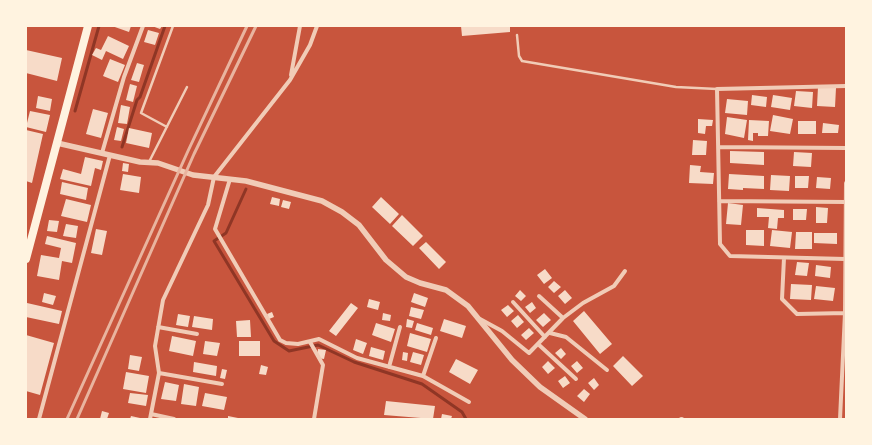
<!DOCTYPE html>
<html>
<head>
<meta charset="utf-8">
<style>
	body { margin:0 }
	#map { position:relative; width:872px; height:445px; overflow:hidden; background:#c8553d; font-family:Poppins,sans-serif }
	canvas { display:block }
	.frame { position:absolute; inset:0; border:27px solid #fff3e0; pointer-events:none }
</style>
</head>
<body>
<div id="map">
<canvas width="872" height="445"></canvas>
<div class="frame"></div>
</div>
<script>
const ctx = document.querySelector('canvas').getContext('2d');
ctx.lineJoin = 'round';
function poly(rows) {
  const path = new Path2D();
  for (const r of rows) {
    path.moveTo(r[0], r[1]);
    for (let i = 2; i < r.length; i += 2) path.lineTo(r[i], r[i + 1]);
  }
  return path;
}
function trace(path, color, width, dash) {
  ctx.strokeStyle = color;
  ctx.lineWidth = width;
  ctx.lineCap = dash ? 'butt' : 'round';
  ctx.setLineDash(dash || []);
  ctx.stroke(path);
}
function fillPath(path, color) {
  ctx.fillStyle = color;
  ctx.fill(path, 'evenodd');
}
const stream = poly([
	[75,111,99,26],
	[122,147,137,100,140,97,165,26],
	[246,189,226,233,214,241,274,341,289,351,318,345,354,362,422,384,462,412,466,419]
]);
const building = poly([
	[112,26,131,26,129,32],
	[152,26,162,26,160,29],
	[461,26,510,26,510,32,462,36],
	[148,30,159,33,155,45,144,42],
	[108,36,129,46,123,59,106,51,102,60,92,55,96,48,101,50],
	[26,50,62,58,57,81,26,73],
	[110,59,125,65,118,82,103,76],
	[137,63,144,65,139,82,131,80],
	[130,84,137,86,133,102,126,100],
	[818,87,836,88,835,107,817,106],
	[796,91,813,92,812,108,794,106],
	[752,95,767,97,766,107,751,105],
	[773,95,792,98,790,110,771,107],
	[38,96,52,99,50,111,36,108],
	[727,99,748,101,747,115,725,113],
	[121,105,130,107,127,124,118,123],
	[93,109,108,113,101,138,86,134],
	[30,111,50,115,46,132,26,127],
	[773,115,793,119,790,134,770,131],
	[727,117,747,120,744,138,725,134],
	[698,119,713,120,712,126,706,126,705,134,698,133],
	[749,120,769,121,768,136,758,136,758,133,753,133,753,141,748,140],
	[798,121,816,121,816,134,798,134],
	[823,123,839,125,838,133,822,133],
	[117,127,124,129,121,141,114,140],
	[129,128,152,133,149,148,126,143],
	[26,130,43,134,32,183,26,181],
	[693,140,707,141,706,155,692,155],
	[730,151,764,152,764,165,730,163],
	[794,152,812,153,811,167,793,166],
	[85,157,103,161,101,170,95,168,91,186,60,179,63,169,81,174],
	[123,163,129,164,128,172,122,171],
	[690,165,701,166,700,172,714,173,713,184,689,183],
	[123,174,141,177,139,193,120,190],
	[729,174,764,176,764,189,743,188,743,190,728,189],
	[771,175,790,176,789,191,770,190],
	[795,176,809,176,808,188,795,188],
	[817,177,831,178,830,189,816,188],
	[62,182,88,188,86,200,60,194],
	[272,197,280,199,279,206,270,204],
	[381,197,399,214,390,224,372,207],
	[66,199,91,205,87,222,61,216],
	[283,200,291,202,289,209,281,207],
	[728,203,743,205,741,225,726,224],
	[816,207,828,208,827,223,816,223],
	[757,208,784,210,784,218,778,218,777,229,768,228,769,217,757,217],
	[793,209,807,209,806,220,793,220],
	[402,215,423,236,413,246,392,226],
	[49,220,59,221,57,232,47,231],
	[66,224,78,226,76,238,63,236],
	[96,229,107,231,102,255,91,253],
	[746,230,764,230,764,246,746,245],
	[772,230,792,232,790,248,770,246],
	[796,232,812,232,812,249,795,249],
	[814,233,837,233,837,244,814,243],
	[47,236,76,243,72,263,62,261,59,280,37,276,41,255,59,258,61,248,45,244],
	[426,242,446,262,439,269,419,248],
	[797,262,809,263,807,276,795,275],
	[816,265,831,267,830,278,815,276],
	[545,269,552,278,544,284,537,275],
	[554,281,561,287,554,293,548,287],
	[791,284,812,285,811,300,790,299],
	[816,286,835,288,833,301,814,299],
	[520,290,526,296,521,301,515,296],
	[565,290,572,298,565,304,558,296],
	[44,293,56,296,53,305,42,302],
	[414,293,428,298,425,307,411,302],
	[369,299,380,302,378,310,367,307],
	[532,302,536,308,530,313,525,307],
	[27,303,62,311,59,324,26,317],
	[351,303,358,308,336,336,329,331],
	[508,305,514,311,507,317,501,310],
	[411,307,424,310,421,319,409,316],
	[584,311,612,344,600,354,573,321],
	[272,312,274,317,269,319,267,314],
	[383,313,391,315,390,321,382,320],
	[544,313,551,320,543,327,536,320],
	[178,314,190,316,188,327,176,325],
	[518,315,524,322,517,328,511,321],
	[194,316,213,319,212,330,192,327],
	[407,319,414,321,412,328,406,327],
	[444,319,466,326,462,338,440,331],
	[250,320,251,337,237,337,236,321],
	[376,323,395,329,391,342,372,335],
	[417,323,433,328,431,335,415,330],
	[529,328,534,333,526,340,521,335],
	[410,333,431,339,427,352,407,346],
	[26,335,54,343,40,395,26,391],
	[172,336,196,341,193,356,169,351],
	[356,339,367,343,363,354,353,350],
	[205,341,220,343,217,356,203,354],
	[239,341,260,341,260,356,239,356],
	[371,347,385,351,383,360,369,356],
	[561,348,566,354,561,359,555,353],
	[318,349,326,350,324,359,317,358],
	[403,352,408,353,407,361,402,360],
	[413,352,424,355,421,365,410,362],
	[130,355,142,357,139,371,128,369],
	[623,356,643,376,632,386,613,366],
	[456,359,478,370,470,384,449,372],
	[548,361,555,368,548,374,542,367],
	[577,361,583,368,577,373,571,366],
	[194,362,217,366,216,376,193,372],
	[261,365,268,367,266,375,259,374],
	[222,369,227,370,225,379,220,378],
	[126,372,149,376,146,393,123,389],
	[565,376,570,383,563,388,558,381],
	[594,378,599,385,594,390,588,383],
	[165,382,179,385,176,401,161,399],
	[184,384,199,387,196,406,181,404],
	[584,389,590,394,584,402,577,396],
	[130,393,148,395,146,406,128,403],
	[205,393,227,397,224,410,202,406],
	[386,401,435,406,433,419,384,415],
	[102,411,109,413,107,419,100,419],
	[442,414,452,416,451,419,441,419],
	[131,416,140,418,140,419,130,419],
	[228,416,238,418,238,419,228,419]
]);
const service = poly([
	[517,35,519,56,522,61,676,87,717,89],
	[167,127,141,113,173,26],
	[149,162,187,87]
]);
const minor = poly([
	[291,75,300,26],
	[719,147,846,148],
	[102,153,124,77,143,26],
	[230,179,215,229,280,340,286,343,298,344,319,339,357,358,423,376,469,402],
	[719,201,846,202],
	[784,258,782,299,797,314,846,313],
	[845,259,730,256,720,244,717,89,846,86],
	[539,296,563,318],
	[513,302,545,337],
	[480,319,502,331,529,353,563,318,583,303,614,286,625,271],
	[158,327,197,334],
	[550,333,566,337,607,370],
	[310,342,323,365,314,419],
	[538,344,576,379],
	[389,367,400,327],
	[159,373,222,384],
	[423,376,436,338],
	[151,414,174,419],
	[39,419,110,155],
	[150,419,159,373,155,346,163,300,208,205,214,177,290,80,310,45,317,26],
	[681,419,682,419],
	[840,419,845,313,846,183]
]);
const tertiary = poly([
	[57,143,140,162,158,163,193,175,246,181,322,201,342,212,359,225,386,260,406,277,420,283,446,290,468,306,512,360,540,387,585,419]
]);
const trunk = poly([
	[26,259,88,26]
]);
const rail = poly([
	[67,419,188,151,247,26],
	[77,419,194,154,256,26]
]);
trace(stream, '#8f3625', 3);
fillPath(building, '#f7dbc8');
trace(service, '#f1ccb7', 2.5);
trace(minor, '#f1ccb7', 4);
trace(tertiary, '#f1ccb7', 5.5);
trace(trunk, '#fff3e0', 8);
trace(rail, '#e9b49f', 3);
</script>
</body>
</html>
